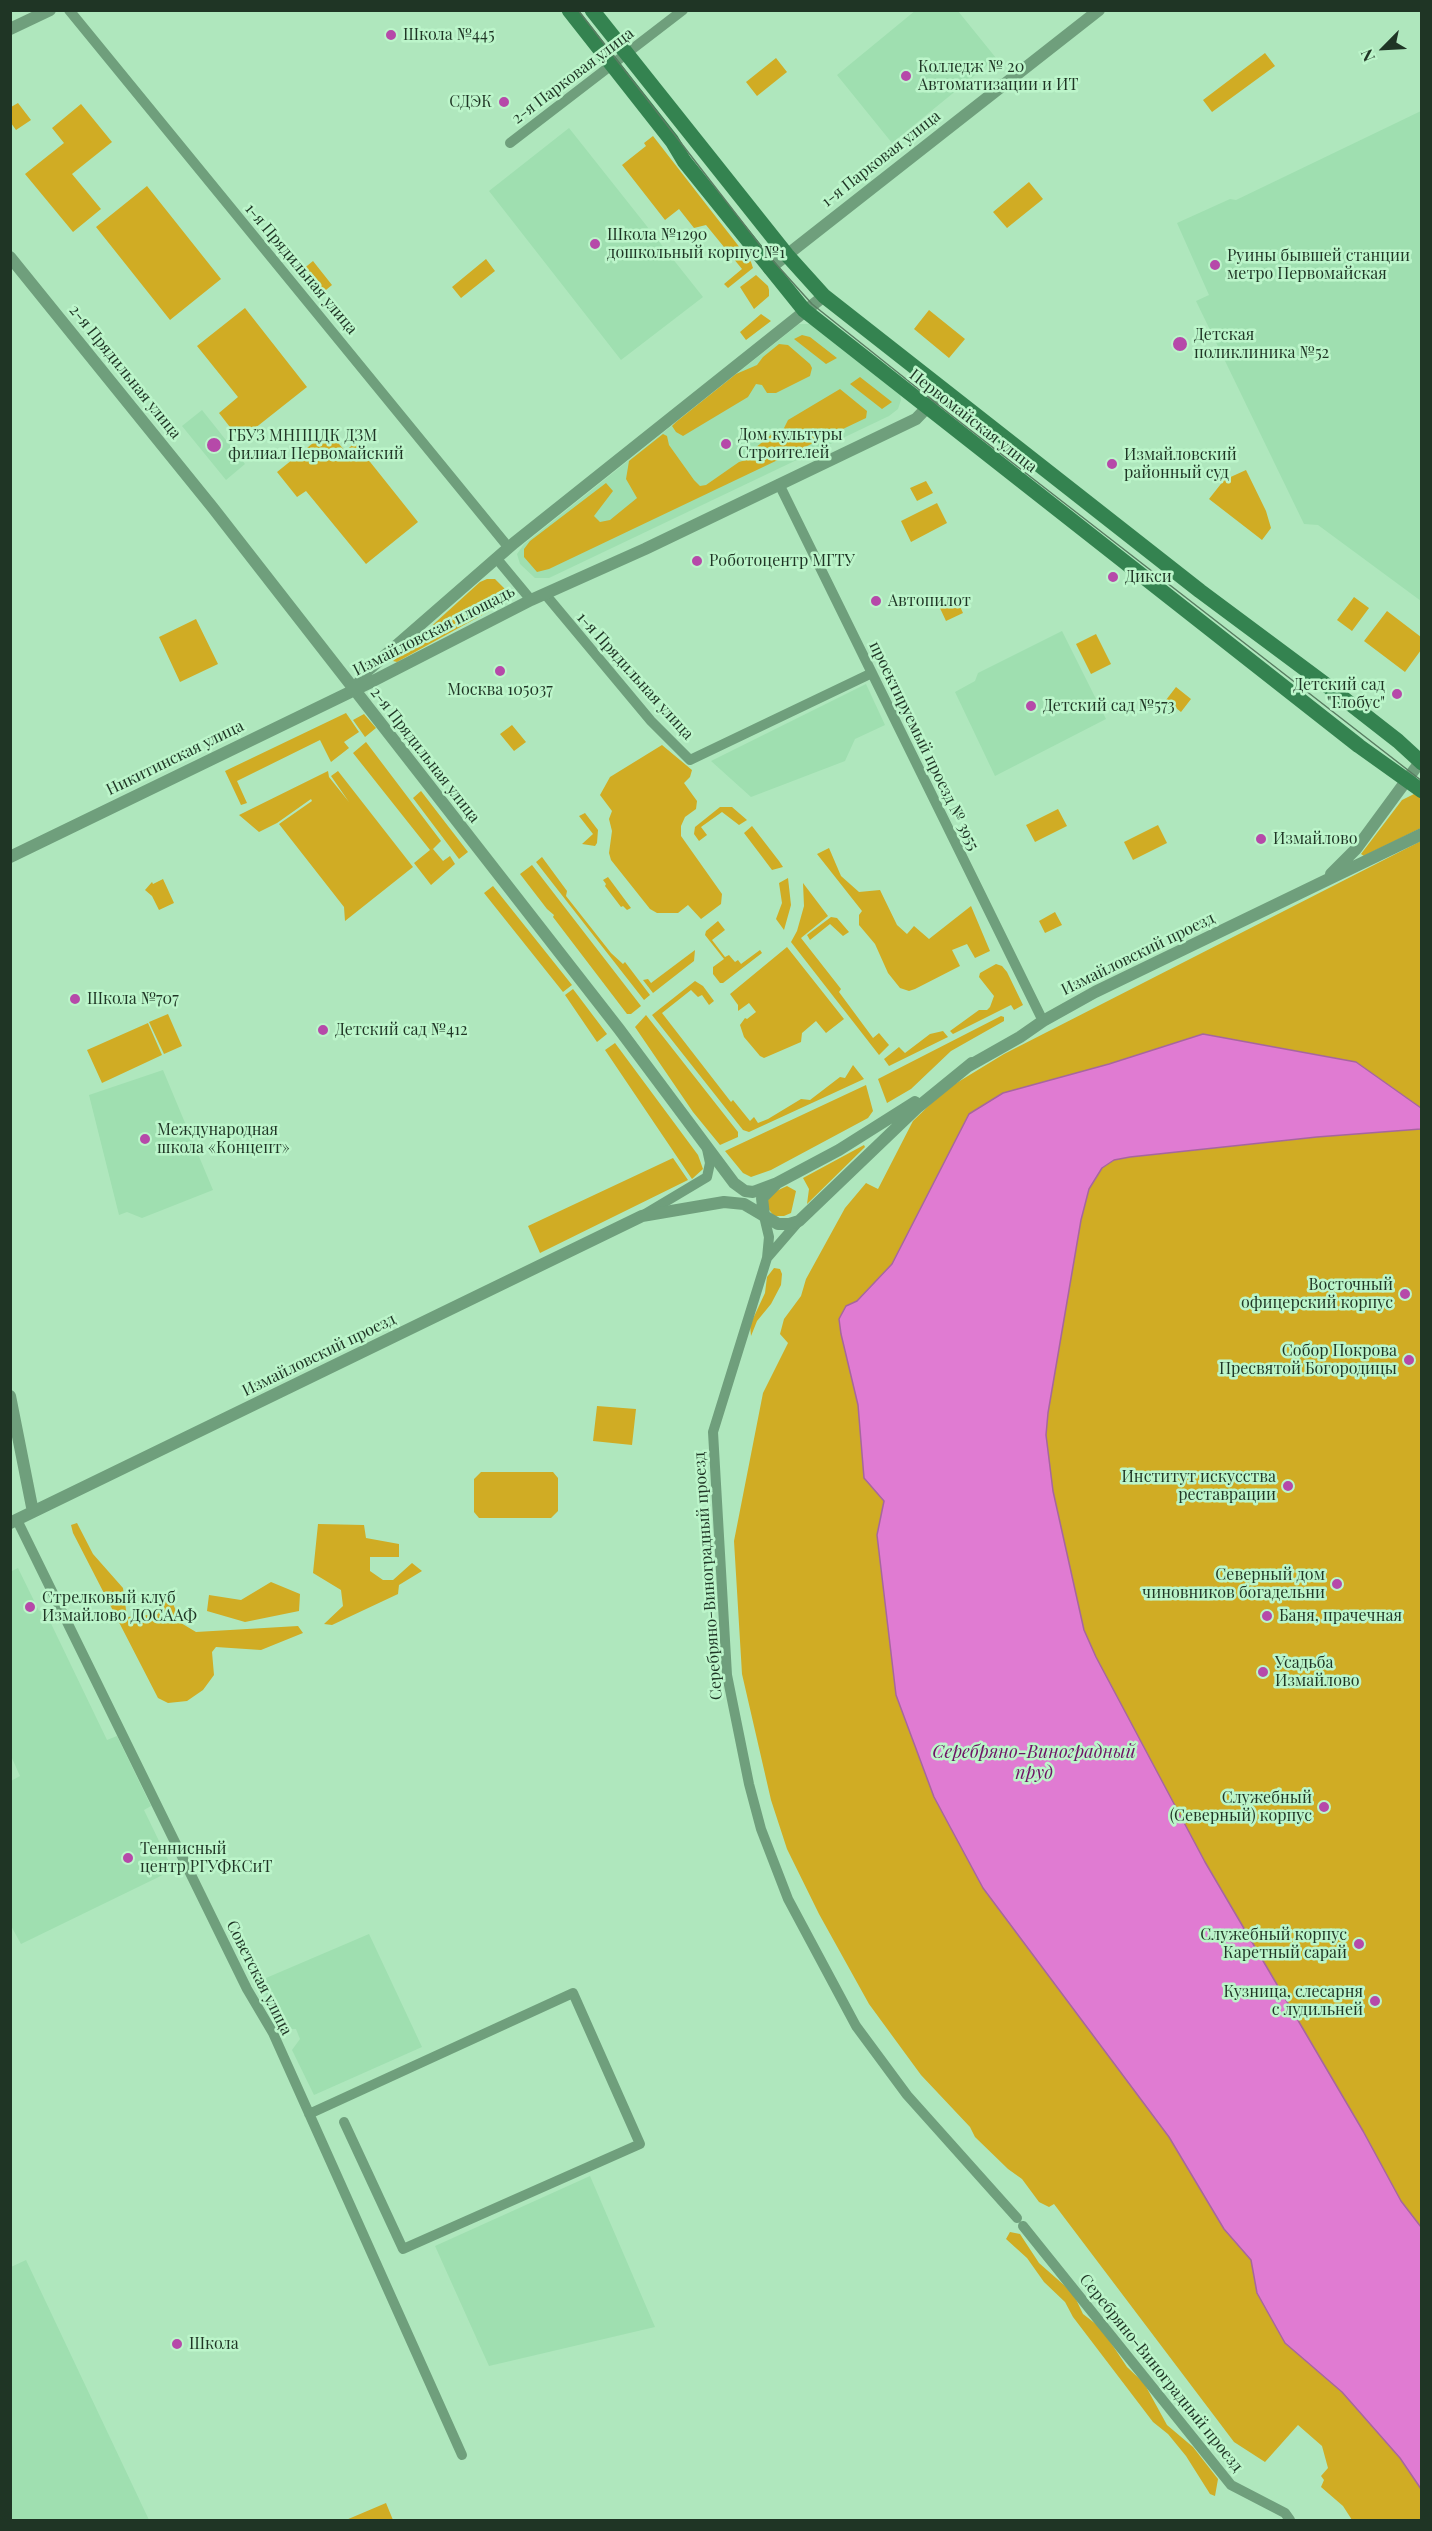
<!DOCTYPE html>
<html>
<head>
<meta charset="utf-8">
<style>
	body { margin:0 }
	#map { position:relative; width:1432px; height:2531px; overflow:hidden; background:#afe7bd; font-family:"Playfair Display",serif }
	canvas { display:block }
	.frame { position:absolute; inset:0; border:12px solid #1f3525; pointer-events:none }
	.north { position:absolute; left:1354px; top:18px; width:60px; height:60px; -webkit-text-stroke:4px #bcf5ca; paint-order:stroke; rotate:246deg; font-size:16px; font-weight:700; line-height:24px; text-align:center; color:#1f3525 }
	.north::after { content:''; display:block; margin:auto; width:21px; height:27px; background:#1f3525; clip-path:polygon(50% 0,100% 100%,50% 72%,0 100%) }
</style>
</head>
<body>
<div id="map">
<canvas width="1432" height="2531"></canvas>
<div class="frame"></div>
<div class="north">N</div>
</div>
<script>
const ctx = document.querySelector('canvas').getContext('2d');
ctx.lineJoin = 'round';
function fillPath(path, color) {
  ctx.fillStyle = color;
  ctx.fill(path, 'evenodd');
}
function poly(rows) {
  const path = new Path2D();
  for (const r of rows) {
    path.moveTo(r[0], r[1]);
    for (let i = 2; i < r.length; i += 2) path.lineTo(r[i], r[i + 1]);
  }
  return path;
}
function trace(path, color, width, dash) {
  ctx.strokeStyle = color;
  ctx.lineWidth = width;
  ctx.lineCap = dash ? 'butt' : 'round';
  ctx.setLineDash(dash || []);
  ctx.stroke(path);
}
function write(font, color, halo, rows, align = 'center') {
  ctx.font = font + ' "Playfair Display",serif';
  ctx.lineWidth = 5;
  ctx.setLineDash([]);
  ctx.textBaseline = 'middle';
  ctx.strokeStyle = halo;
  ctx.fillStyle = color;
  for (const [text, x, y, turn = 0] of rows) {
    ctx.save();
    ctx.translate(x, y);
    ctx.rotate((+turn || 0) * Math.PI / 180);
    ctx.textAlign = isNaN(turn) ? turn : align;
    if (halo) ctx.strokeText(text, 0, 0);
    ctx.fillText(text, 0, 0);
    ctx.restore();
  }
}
const built = poly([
	[916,10,958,11,996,58,892,143,837,75],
	[1421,111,1421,601,1318,525,1304,524,1196,301,1209,295,1177,223,1230,199,1236,200],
	[569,128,703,297,621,360,489,191],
	[799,324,811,324,900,394,901,400,898,409,889,416,549,578,535,578,520,564,517,554,524,544],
	[202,410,245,464,226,480,182,426],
	[1062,631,1106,719,995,776,955,692,975,681,978,673],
	[866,684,885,725,855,739,845,761,751,797,711,761],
	[163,1070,213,1190,142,1218,127,1212,119,1215,89,1095],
	[18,1568,39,1611,44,1609,107,1740,117,1736,151,1806,144,1810,173,1870,21,1944,10,1924,11,1781,20,1776,11,1756,10,1572],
	[369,1934,422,2047,314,2095,292,2050,300,2039,296,2029,283,2029,259,1981],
	[590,2176,655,2327,489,2366,435,2246],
	[26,2260,149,2520,11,2520,11,2267]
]);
const green = poly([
	[1265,53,1275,66,1212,112,1203,100],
	[776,58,787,72,757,96,746,82],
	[18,103,31,120,16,130,11,123,11,107],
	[81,104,112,142,72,174,101,209,73,232,25,174,64,143,52,128],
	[653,136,751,262,753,268,728,288,724,284,742,269,706,225,694,228,679,209,665,220,622,165,646,146,644,143],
	[1029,182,1043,199,1007,228,993,212],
	[147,186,221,279,170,320,96,227],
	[486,259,495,271,461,298,452,287],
	[313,261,332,285,321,294,302,270],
	[756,275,768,286,769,290,769,296,754,309,740,287],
	[245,308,307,387,240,440,219,413,238,397,197,346],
	[929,310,965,339,949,358,914,329],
	[761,314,771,321,746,340,740,332],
	[802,335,810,337,837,358,826,364,794,339],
	[779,344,788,345,810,364,812,368,810,376,776,393,767,393,762,385,756,384,748,397,683,436,676,432,672,426,676,422,736,374,757,365,763,357],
	[860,377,892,402,882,409,850,384],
	[840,389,867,411,866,418,549,569,537,572,524,557,524,549,530,541,606,483,613,491,594,516,600,522,610,520,637,498,626,479,629,461,663,434,667,436,669,445,694,480,700,486,706,485,739,462,749,459,754,449,772,434,782,432,788,420],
	[328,431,345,451,355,443,418,522,366,564,306,491,297,497,277,472],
	[1246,470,1266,511,1271,528,1262,540,1209,499,1224,480],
	[926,481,933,493,917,501,910,488],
	[937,503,947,523,911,542,901,521],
	[487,579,495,579,508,592,506,599,502,604,397,662,393,661,480,582],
	[1354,597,1369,608,1352,631,1337,620],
	[956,598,963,613,946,621,939,606],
	[1387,611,1421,637,1421,650,1405,672,1364,641],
	[196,619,218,664,180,682,159,637],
	[1096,634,1111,664,1091,674,1076,644],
	[1176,687,1191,699,1181,712,1166,700],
	[346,713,359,732,344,742,349,748,331,762,320,740,237,781,247,803,241,805,225,771],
	[364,714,376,728,365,737,353,720],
	[512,725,526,742,514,751,500,734],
	[366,742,441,841,433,849,443,861,450,856,455,864,431,885,414,863,430,850,353,753],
	[662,745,692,770,690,777,684,783,697,801,696,809,685,817,681,826,681,836,722,894,721,904,701,919,688,905,678,913,657,913,650,909,611,860,609,853,612,831,609,819,612,811,600,795,610,777],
	[328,771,329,777,349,802,331,776,338,771,413,867,345,921,344,907,279,824,312,801,311,799,277,823,259,832,239,815],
	[421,791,468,852,459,859,413,798],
	[1414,794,1421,798,1421,828,1364,856,1361,854,1402,800],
	[720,807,732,807,747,820,739,825,722,812,701,827,707,835,699,841,694,834,695,827],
	[1058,809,1067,826,1035,842,1026,825],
	[585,813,598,830,597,843,595,846,582,844,593,834,579,816],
	[1158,825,1167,843,1133,860,1124,842],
	[752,826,779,861,783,867,772,870,763,858,744,833],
	[1421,841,1421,1108,1356,1062,1203,1034,1109,1064,969,1114,892,1264,857,1301,846,1306,839,1320,858,1405,864,1478,884,1501,877,1535,896,1695,934,1797,983,1888,1169,2137,1224,2229,1251,2260,1257,2293,1285,2343,1342,2392,1400,2458,1421,2489,1421,2520,1352,2520,1343,2506,1321,2487,1324,2480,1321,2476,1328,2468,1322,2446,1298,2425,1265,2462,1234,2442,1054,2204,1049,2207,1039,2202,1022,2179,1008,2169,975,2137,970,2127,921,2075,869,2004,819,1914,787,1849,771,1800,742,1674,734,1541,763,1393,788,1343,780,1334,784,1319,801,1296,806,1279,845,1208,866,1183,878,1189,913,1121,945,1090,1004,1054],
	[829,848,841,876,859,892,880,890,897,925,907,934,914,926,929,939,971,906,990,951,975,958,967,944,952,950,960,966,915,989,909,991,900,988,888,973,875,944,859,925,859,915,862,911,817,854],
	[542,857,567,891,566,896,611,953,623,964,625,962,650,995,644,1000,536,862],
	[532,865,641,1006,631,1014,627,1014,553,917,554,915,547,909,520,874],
	[608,877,631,908,627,910,623,906,621,907,605,886,606,884,603,880],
	[788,878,791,905,784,930,776,919,782,903,779,883],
	[163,879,174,903,159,910,152,896,145,890,152,882,153,884],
	[803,883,828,916,801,938,841,989,839,992,873,1038,879,1033,889,1045,879,1055,791,942,797,931,804,906],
	[493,886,572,985,563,992,484,893],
	[1055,912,1062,925,1045,933,1039,921],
	[831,917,837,918,849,932,843,936,830,924,810,940,807,935],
	[718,921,725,930,712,940,725,957,729,955,735,962,738,960,741,964,760,950,762,953,723,983,720,983,713,974,713,967,724,959,705,935,706,931],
	[787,947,844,1019,826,1033,816,1021,802,1033,801,1042,764,1058,760,1056,744,1037,740,1025,745,1018,747,1019,756,1012,749,1003,738,1011,738,1005,730,994],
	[695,950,694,961,653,993,643,980,648,979,651,983],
	[996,964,1002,966,1007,972,1023,1005,1014,1010,1011,1005,953,1034,950,1031,979,1010,987,1010,990,1007,994,996,979,977,980,973],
	[695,981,703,986,714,1001,709,1005,702,995,698,997,691,990,662,1013,731,1102,733,1100,750,1121,754,1117,758,1123,768,1119,801,1099,810,1100,840,1077,845,1078,853,1065,864,1079,749,1132,743,1130,652,1015],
	[573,989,607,1034,597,1042,565,995],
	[168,1014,182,1046,164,1054,149,1022],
	[646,1015,738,1132,738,1137,720,1145,693,1112,635,1027],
	[1001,1016,1004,1017,1004,1021,951,1051,911,1089,887,1103,878,1079],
	[148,1023,162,1055,102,1083,87,1050],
	[943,1031,948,1037,889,1066,884,1059,899,1047,905,1053,930,1034],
	[615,1043,698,1155,703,1169,692,1179,605,1050],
	[866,1085,873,1111,868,1118,771,1170,751,1177,743,1173,725,1151],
	[1421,1129,1421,2227,1401,2201,1363,2131,1205,1862,1096,1657,1084,1631,1078,1603,1053,1491,1046,1435,1048,1413,1081,1220,1089,1189,1102,1168,1114,1160,1130,1157,1317,1137],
	[864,1145,865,1147,807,1204,809,1189,803,1178],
	[673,1158,688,1180,540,1253,528,1226],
	[787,1186,796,1191,791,1213,784,1216,774,1216,766,1206,770,1194],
	[774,1268,780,1269,782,1274,781,1285,771,1304,757,1321,751,1336,750,1325,765,1293,767,1277],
	[597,1406,636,1409,632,1445,593,1441],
	[481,1472,553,1472,558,1478,558,1511,551,1518,479,1518,474,1512,474,1479],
	[77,1523,93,1554,123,1588,127,1617,158,1614,169,1594,181,1623,196,1632,298,1626,303,1633,261,1650,216,1647,212,1652,214,1675,203,1690,187,1701,168,1703,158,1698,73,1533,71,1525],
	[318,1524,364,1525,366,1538,399,1544,399,1557,370,1557,370,1571,383,1580,393,1580,412,1563,422,1571,399,1585,398,1594,332,1625,324,1624,343,1606,341,1590,313,1573],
	[271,1582,300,1594,299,1611,245,1622,207,1611,209,1595,241,1600],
	[1010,2232,1020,2234,1039,2263,1073,2293,1083,2314,1101,2328,1127,2367,1144,2383,1167,2425,1193,2447,1218,2479,1215,2496,1210,2494,1186,2456,1168,2434,1153,2422,1073,2317,1065,2302,1044,2282,1027,2258,1006,2239],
	[386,2503,393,2520,346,2520]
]);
const water = poly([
	[1203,1034,1356,1062,1421,1108,1421,1129,1317,1137,1130,1157,1114,1160,1102,1168,1089,1189,1081,1220,1048,1413,1046,1435,1053,1491,1084,1630,1096,1657,1205,1862,1363,2131,1401,2201,1421,2227,1421,2489,1400,2458,1342,2392,1285,2343,1257,2293,1251,2260,1224,2229,1169,2137,983,1888,934,1797,896,1695,877,1535,884,1501,864,1478,858,1405,841,1334,839,1319,846,1306,857,1301,892,1264,969,1114,1003,1093,1109,1064,1203,1034]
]);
const minor = poly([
	[69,10,509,548],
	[510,143,683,10],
	[779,484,1043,1021],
	[497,559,531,600],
	[545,594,651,721,690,760,872,673],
	[645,1214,707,1177,710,1163,707,1149],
	[764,1216,769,1237,767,1258,713,1432,727,1675,749,1784,761,1829,788,1899,856,2026,907,2095,1017,2218],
	[767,1258,799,1221],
	[17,1520,247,1989,273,2033,462,2455],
	[309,2114,573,1993,640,2144,403,2249,344,2122],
	[1023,2226,1231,2485,1285,2513,1290,2520]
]);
const tertiary = poly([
	[10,29,50,10],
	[10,257,213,508,340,671,619,1029,734,1183,745,1191,753,1192,777,1183],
	[769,269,1099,10],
	[355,689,366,672,514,543,824,296],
	[10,857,373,681,531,600,645,549,916,419,943,391],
	[1331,874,1356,849,1420,762],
	[967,1067,1020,1037,1043,1021,1095,992,1422,834],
	[764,1216,762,1198,777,1183,839,1150,915,1102],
	[10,1396,33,1512],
	[10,1523,642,1216,724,1202,744,1204,778,1224,789,1224,799,1221,918,1107,972,1063]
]);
const secondary = poly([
	[569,10,672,141,684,161,804,310,1359,746,1422,791],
	[592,10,787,255,824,296,1200,591,1325,684,1398,741,1422,763]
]);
const tram = poly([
	[578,10,767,254,812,304,951,415,1422,781]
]);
const markers = [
	[391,35,6,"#b649a9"],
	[906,76,6,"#b649a9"],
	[504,102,6,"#b649a9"],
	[595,244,6,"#b649a9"],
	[1215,265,6,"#b649a9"],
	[1180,344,8,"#b649a9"],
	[726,444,6,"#b649a9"],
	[214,445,8,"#b649a9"],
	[1112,464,6,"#b649a9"],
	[697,561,6,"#b649a9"],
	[1113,577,6,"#b649a9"],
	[876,601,6,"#b649a9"],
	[500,671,6,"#b649a9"],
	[1397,694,6,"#b649a9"],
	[1031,706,6,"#b649a9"],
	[1261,839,6,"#b649a9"],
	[75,999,6,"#b649a9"],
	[323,1030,6,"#b649a9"],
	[145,1139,6,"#b649a9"],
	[1405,1294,6,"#b649a9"],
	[1409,1360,6,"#b649a9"],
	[1288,1486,6,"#b649a9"],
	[1337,1584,6,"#b649a9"],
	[30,1607,6,"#b649a9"],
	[1267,1616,6,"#b649a9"],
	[1263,1672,6,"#b649a9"],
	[1324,1807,6,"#b649a9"],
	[128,1858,6,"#b649a9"],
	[1359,1944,6,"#b649a9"],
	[1375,2001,6,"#b649a9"],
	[177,2344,6,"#b649a9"]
];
const poiNames = [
	["Школа №445",403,35],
	["Колледж № 20",918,67],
	["Автоматизации и ИТ",918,85],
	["СДЭК",492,102,"right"],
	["Школа №1290",607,235],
	["дошкольный корпус №1",607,253],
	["Руины бывшей станции",1227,256],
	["метро Первомайская",1227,274],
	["Детская",1194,335],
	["поликлиника №52",1194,353],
	["Дом культуры",738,435],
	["Строителей",738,453],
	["ГБУЗ МНПЦДК ДЗМ",228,436],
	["филиал Первомайский",228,454],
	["Измайловский",1124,455],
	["районный суд",1124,473],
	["Роботоцентр МГТУ",709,561],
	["Дикси",1125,577],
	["Автопилот",888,601],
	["Детский сад",1385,685,"right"],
	["\"Глобус\"",1385,703,"right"],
	["Москва 105037",500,690,"center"],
	["Детский сад №573",1043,706],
	["Измайлово",1273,839],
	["Школа №707",87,999],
	["Детский сад №412",335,1030],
	["Международная",157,1130],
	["школа «Концепт»",157,1148],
	["Восточный",1393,1285,"right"],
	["офицерский корпус",1393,1303,"right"],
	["Собор Покрова",1397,1351,"right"],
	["Пресвятой Богородицы",1397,1369,"right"],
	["Институт искусства",1276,1477,"right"],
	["реставрации",1276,1495,"right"],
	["Северный дом",1325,1575,"right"],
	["чиновников богадельни",1325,1593,"right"],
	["Стрелковый клуб",42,1598],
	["Измайлово ДОСААФ",42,1616],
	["Баня, прачечная",1279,1616],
	["Усадьба",1275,1663],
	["Измайлово",1275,1681],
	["Служебный",1312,1798,"right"],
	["(Северный) корпус",1312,1816,"right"],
	["Теннисный",140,1849],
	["центр РГУФКСиТ",140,1867],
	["Служебный корпус",1347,1935,"right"],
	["Каретный сарай",1347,1953,"right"],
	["Кузница, слесарня",1363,1992,"right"],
	["с лудильней",1363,2010,"right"],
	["Школа",189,2344]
];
const streetNames = [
	["2-я Парковая улица",573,76,-37],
	["1-я Парковая улица",881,159,-38],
	["1-я Прядильная улица",301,269,50],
	["2-я Прядильная улица",125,372,51],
	["Первомайская улица",973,421,38],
	["Измайловская площадь",434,631,-27],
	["1-я Прядильная улица",635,676,48],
	["проектируемый проезд № 3955",924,746,64],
	["2-я Прядильная улица",425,755,52],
	["Никитинская улица",175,758,-26],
	["Измайловский проезд",1138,954,-26],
	["Измайловский проезд",319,1355,-26],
	["Серебряно-Виноградный проезд",708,1576,-94],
	["Советская улица",259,1978,63],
	["Серебряно-Виноградный проезд",1161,2373,51]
];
const waterNames = [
	["Серебряно-Виноградный",1034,1752],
	["пруд",1034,1773]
];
fillPath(built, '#9fdfb0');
fillPath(green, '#d0ac24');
fillPath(water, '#e07bd2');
trace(water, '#a6669e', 1.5);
trace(minor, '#6f9f7c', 10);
trace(tertiary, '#6f9f7c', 12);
trace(secondary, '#348350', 15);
trace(tram, '#597d62', 1.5);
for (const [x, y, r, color] of markers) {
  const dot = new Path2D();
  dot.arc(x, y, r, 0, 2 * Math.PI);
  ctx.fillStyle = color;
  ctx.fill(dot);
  trace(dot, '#bcf5ca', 2);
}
write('16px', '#1f3525', '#bcf5ca', poiNames, 'left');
write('16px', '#1f3525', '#bcf5ca', streetNames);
write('italic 18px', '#6e1265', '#bcf5ca', waterNames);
</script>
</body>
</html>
